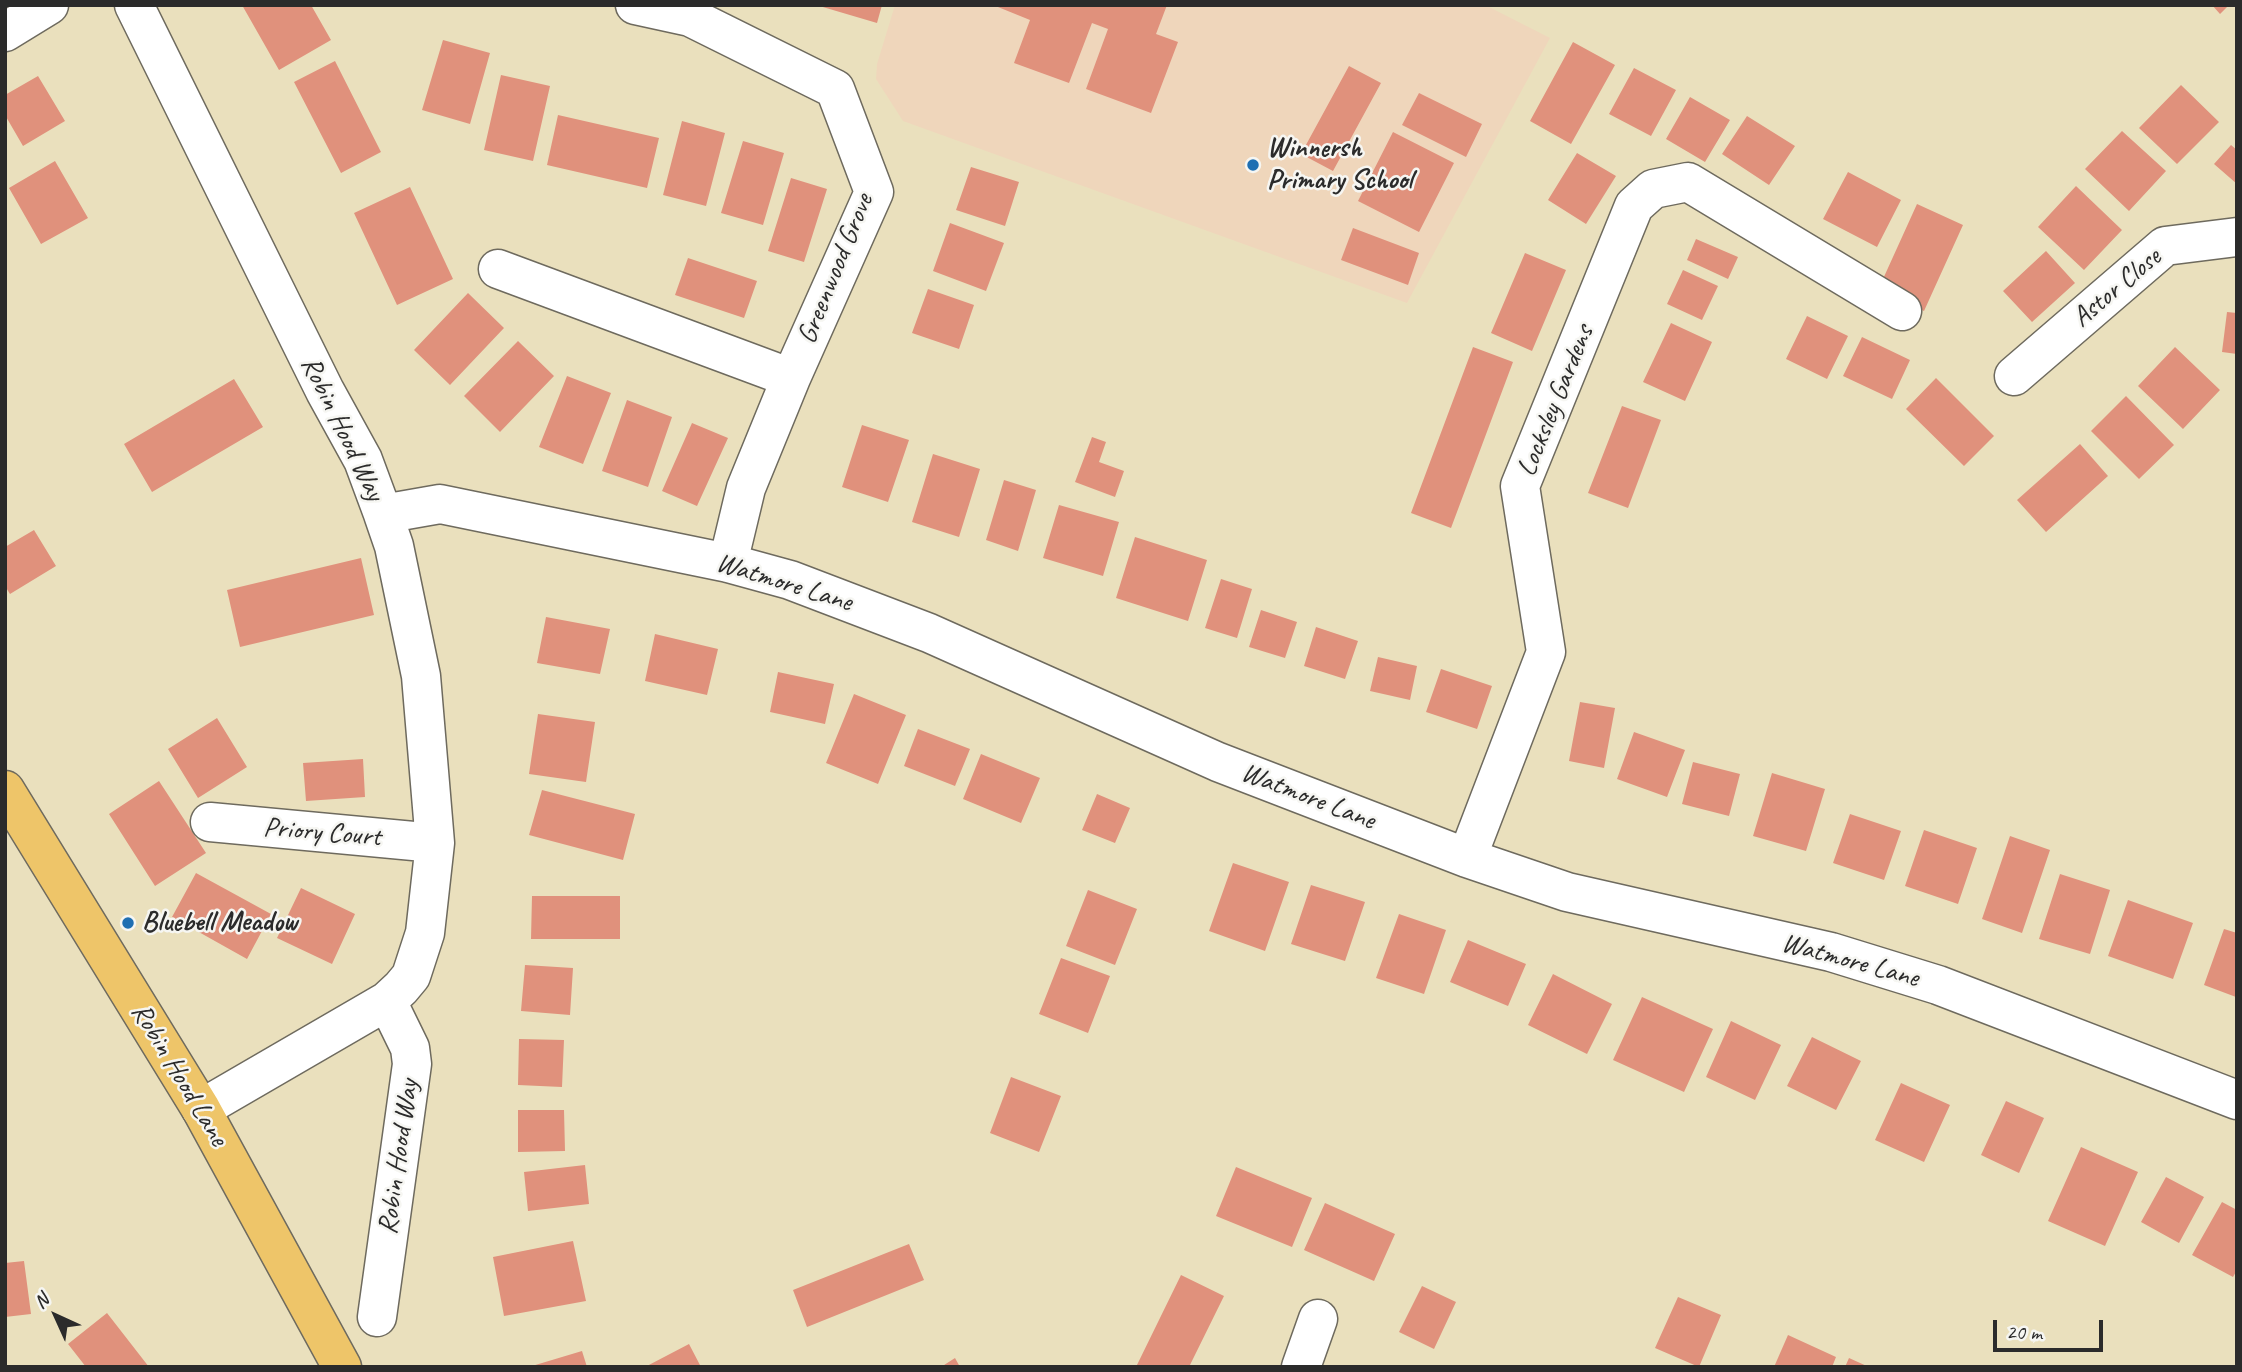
<!DOCTYPE html>
<html>
<head>
<meta charset="utf-8">
<style>
	body { margin:0 }
	#map { position:relative; width:2242px; height:1372px; overflow:hidden; background:#eae0bd; font-family:Caveat,sans-serif }
	canvas { display:block }
	.frame { position:absolute; inset:0; border:7px solid #2b2b2b; pointer-events:none }
	.north { position:absolute; left:21px; top:1281px; width:70px; height:70px; -webkit-text-stroke:5px #f6f6f2; paint-order:stroke; rotate:315deg; font-size:19px; font-weight:700; line-height:28px; text-align:center; color:#2b2b2b }
	.north::after { content:''; display:block; margin:auto; width:24px; height:32px; background:#2b2b2b; clip-path:polygon(50% 0,100% 100%,50% 72%,0 100%) }
	.scale { position:absolute; left:1993px; top:1320px; width:110px; height:32px; box-sizing:border-box; border:4px solid #2b2b2b; border-top:0; padding-left:9px; font-size:21px; line-height:24px; white-space:nowrap; color:#2b2b2b; -webkit-text-stroke:5px #f6f6f2; paint-order:stroke }
</style>
</head>
<body>
<div id="map">
<canvas width="2242" height="1372"></canvas>
<div class="frame"></div>
<div class="north">N</div>
<div class="scale">20 m</div>
</div>
<script>
const ctx = document.querySelector('canvas').getContext('2d');
ctx.lineJoin = 'round';
function fillPath(path, color) {
  ctx.fillStyle = color;
  ctx.fill(path, 'evenodd');
}
function poly(rows) {
  const path = new Path2D();
  for (const r of rows) {
    path.moveTo(r[0], r[1]);
    for (let i = 2; i < r.length; i += 2) path.lineTo(r[i], r[i + 1]);
  }
  return path;
}
function trace(path, color, width, dash) {
  ctx.strokeStyle = color;
  ctx.lineWidth = width;
  ctx.lineCap = dash ? 'butt' : 'round';
  ctx.setLineDash(dash || []);
  ctx.stroke(path);
}
function write(font, color, halo, rows, align = 'center') {
  ctx.font = font + ' Caveat,sans-serif';
  ctx.lineWidth = 5;
  ctx.setLineDash([]);
  ctx.textBaseline = 'middle';
  ctx.strokeStyle = halo;
  ctx.fillStyle = color;
  for (const [text, x, y, turn = 0] of rows) {
    ctx.save();
    ctx.translate(x, y);
    ctx.rotate((+turn || 0) * Math.PI / 180);
    ctx.textAlign = isNaN(turn) ? turn : align;
    if (halo) ctx.strokeText(text, 0, 0);
    ctx.fillText(text, 0, 0);
    ctx.restore();
  }
}
const built = poly([
	[895,5,1485,5,1550,38,1407,303,903,121,876,79,877,64]
]);
const building = poly([
	[242,5,311,5,331,40,279,70],
	[816,5,882,5,877,23],
	[993,5,1167,5,1156,34,1178,42,1151,113,1086,89,1108,29,1092,23,1069,83,1014,63,1030,20],
	[2212,5,2229,5,2220,14],
	[443,40,490,53,470,124,422,110],
	[1573,42,1615,65,1571,144,1530,121],
	[335,61,381,152,341,173,294,82],
	[1349,66,1381,83,1333,171,1301,154],
	[1634,68,1676,90,1651,136,1609,114],
	[501,75,550,86,533,161,484,150],
	[38,76,65,121,23,146,5,115,5,95],
	[2181,85,2219,122,2177,164,2139,128],
	[1419,93,1482,124,1466,157,1402,125],
	[1690,97,1730,120,1705,162,1666,139],
	[558,115,659,138,647,188,547,165],
	[1747,116,1795,146,1769,185,1722,154],
	[682,121,725,133,706,206,663,195],
	[2122,131,2166,171,2129,211,2085,169],
	[1393,132,1454,163,1419,232,1358,201],
	[743,141,784,153,763,225,721,213],
	[2231,145,2237,150,2237,184,2214,164],
	[1577,153,1616,176,1586,224,1548,200],
	[55,161,88,218,41,244,9,188],
	[971,167,1019,182,1005,226,956,210],
	[1848,172,1901,200,1877,247,1823,219],
	[791,178,827,189,804,262,768,251],
	[2076,186,2122,230,2084,270,2038,227],
	[410,187,453,279,397,305,354,213],
	[1917,204,1963,225,1924,311,1878,290],
	[950,223,1004,243,986,291,933,271],
	[1353,228,1419,253,1408,285,1341,260],
	[1696,239,1738,257,1728,279,1687,260],
	[2046,251,2075,283,2032,322,2003,291],
	[1525,253,1566,270,1532,351,1491,333],
	[688,258,757,281,744,318,675,295],
	[1683,270,1718,286,1702,320,1667,304],
	[928,289,974,305,959,349,912,333],
	[468,293,504,328,450,385,414,350],
	[2227,312,2237,313,2237,354,2222,352],
	[1807,316,1848,336,1827,379,1786,359],
	[1671,323,1712,342,1685,401,1643,382],
	[1862,337,1910,360,1892,399,1843,376],
	[518,341,554,376,500,432,464,396],
	[1473,347,1513,362,1451,528,1411,513],
	[2175,347,2220,390,2183,429,2138,386],
	[567,376,611,393,583,464,539,447],
	[1936,378,1994,436,1964,466,1906,409],
	[234,379,263,427,152,492,124,444],
	[2126,396,2174,445,2139,479,2091,431],
	[627,400,672,417,648,487,602,471],
	[1622,406,1661,420,1628,508,1588,493],
	[692,423,728,438,697,506,662,491],
	[862,425,909,440,888,502,842,487],
	[1092,437,1106,442,1099,462,1124,471,1115,497,1075,482],
	[2080,444,2108,476,2046,532,2017,500],
	[933,454,980,469,959,537,912,522],
	[1004,480,1036,490,1018,551,986,540],
	[1059,505,1119,522,1103,576,1043,558],
	[34,530,56,566,10,594,5,586,5,547],
	[1135,537,1207,560,1188,621,1116,598],
	[361,558,374,615,240,647,227,590],
	[1221,579,1252,589,1237,638,1205,628],
	[1261,610,1297,622,1285,658,1249,647],
	[546,617,610,629,600,674,537,663],
	[1316,627,1358,641,1345,679,1304,666],
	[655,634,718,649,707,695,645,681],
	[1378,657,1417,666,1410,700,1370,691],
	[1441,669,1492,686,1477,729,1426,712],
	[778,672,834,684,825,724,770,712],
	[854,694,906,715,878,784,826,763],
	[1580,702,1615,708,1604,768,1569,761],
	[538,714,595,722,586,782,529,774],
	[217,718,247,767,198,798,168,749],
	[918,729,970,749,955,786,904,766],
	[1634,732,1685,750,1667,797,1617,779],
	[981,754,1040,778,1021,823,963,799],
	[363,759,365,797,306,801,303,763],
	[1693,762,1740,774,1729,816,1682,804],
	[1772,773,1825,789,1806,851,1753,836],
	[159,781,206,853,155,886,109,814],
	[542,790,635,814,623,860,529,835],
	[1097,794,1130,808,1115,843,1082,830],
	[1850,814,1901,831,1884,880,1833,863],
	[1924,830,1977,848,1958,904,1905,886],
	[2010,836,2050,850,2022,933,1982,919],
	[1233,863,1289,882,1265,951,1209,931],
	[196,873,271,914,247,959,172,917],
	[2060,874,2110,890,2090,954,2039,939],
	[1311,885,1365,902,1345,961,1291,944],
	[301,888,355,914,332,964,277,938],
	[1088,890,1137,909,1115,965,1066,946],
	[532,896,620,896,620,939,531,939],
	[2128,900,2193,923,2173,979,2108,956],
	[1399,914,1446,930,1424,994,1376,978],
	[2224,929,2237,933,2236,997,2204,985],
	[1468,940,1526,964,1508,1006,1450,982],
	[1061,958,1110,976,1088,1033,1039,1014],
	[525,965,573,968,570,1015,521,1011],
	[1553,974,1612,1004,1587,1054,1528,1025],
	[1642,997,1713,1029,1684,1092,1613,1060],
	[1731,1021,1781,1045,1755,1100,1706,1077],
	[1812,1037,1861,1061,1836,1110,1787,1086],
	[519,1039,564,1040,562,1087,518,1085],
	[1011,1077,1061,1096,1039,1152,990,1133],
	[1901,1083,1950,1105,1924,1162,1875,1140],
	[2006,1101,2044,1118,2019,1173,1981,1155],
	[518,1110,564,1110,565,1151,518,1152],
	[2081,1147,2138,1172,2105,1246,2048,1221],
	[585,1165,589,1204,528,1211,524,1172],
	[1236,1167,1312,1198,1292,1247,1216,1216],
	[2166,1177,2204,1197,2179,1243,2141,1222],
	[2222,1202,2237,1210,2237,1270,2233,1277,2192,1255],
	[1325,1203,1395,1234,1374,1281,1304,1250],
	[573,1241,586,1301,504,1316,493,1257],
	[909,1244,924,1280,807,1327,793,1290],
	[24,1261,31,1314,5,1317,5,1263],
	[1181,1275,1224,1296,1189,1367,1136,1367],
	[1422,1286,1456,1302,1434,1349,1399,1332],
	[1678,1297,1721,1315,1699,1367,1655,1348],
	[107,1313,149,1367,86,1367,68,1344],
	[1788,1335,1836,1357,1832,1367,1774,1367],
	[689,1344,701,1367,645,1367],
	[582,1351,587,1367,532,1367,532,1366],
	[955,1358,960,1367,941,1367],
	[1849,1358,1869,1367,1845,1367]
]);
const minor = poly([
	[134,5,325,391,363,460,383,514,394,546,421,676,435,843,425,933,411,976,401,988,387,1001,201,1109],
	[635,5,690,17,835,89,874,192,791,378,746,488,728,563],
	[5,32,49,5],
	[498,269,791,378],
	[2014,376,2165,246,2237,237],
	[383,514,440,504,728,563,790,580,929,633,1218,762,1467,858,1567,892,1831,952,1938,985,2237,1100],
	[210,822,435,843],
	[1467,858,1546,652,1520,486,1634,206,1653,189,1688,182,1902,311],
	[377,1317,412,1064,410,1048,387,1001],
	[1301,1367,1318,1319]
]);
const major = poly([
	[5,790,201,1109,342,1367]
]);
const markers = [
	[1253,165,7,"#1f6fb2"],
	[128,923,7,"#1f6fb2"]
];
const poiNames = [
	["Winnersh",1267,149],
	["Primary School",1267,181],
	["Bluebell Meadow",142,923]
];
const streetNames = [
	["Greenwood Grove",836,269,-68],
	["Astor Close",2117,288,-40],
	["Locksley Gardens",1556,401,-68],
	["Robin Hood Way",342,429,64],
	["Watmore Lane",784,583,17],
	["Watmore Lane",1308,797,21],
	["Priory Court",322,833,5],
	["Watmore Lane",1850,961,15],
	["Robin Hood Lane",179,1075,59],
	["Robin Hood Way",399,1157,-82]
];
fillPath(built, '#efd6bb');
fillPath(building, '#e0917c');
trace(minor, '#6e6a5e', 41);
trace(major, '#6e6a5e', 41);
trace(minor, '#fff', 38);
trace(major, '#eec569', 38);
for (const [x, y, r, color] of markers) {
  const dot = new Path2D();
  dot.arc(x, y, r, 0, 2 * Math.PI);
  ctx.fillStyle = color;
  ctx.fill(dot);
  trace(dot, '#f6f6f2', 2.5);
}
write('bold 28px', '#2b2b2b', '#f6f6f2', poiNames, 'left');
write('28px', '#2b2b2b', '#f6f6f2', streetNames);
</script>
</body>
</html>
